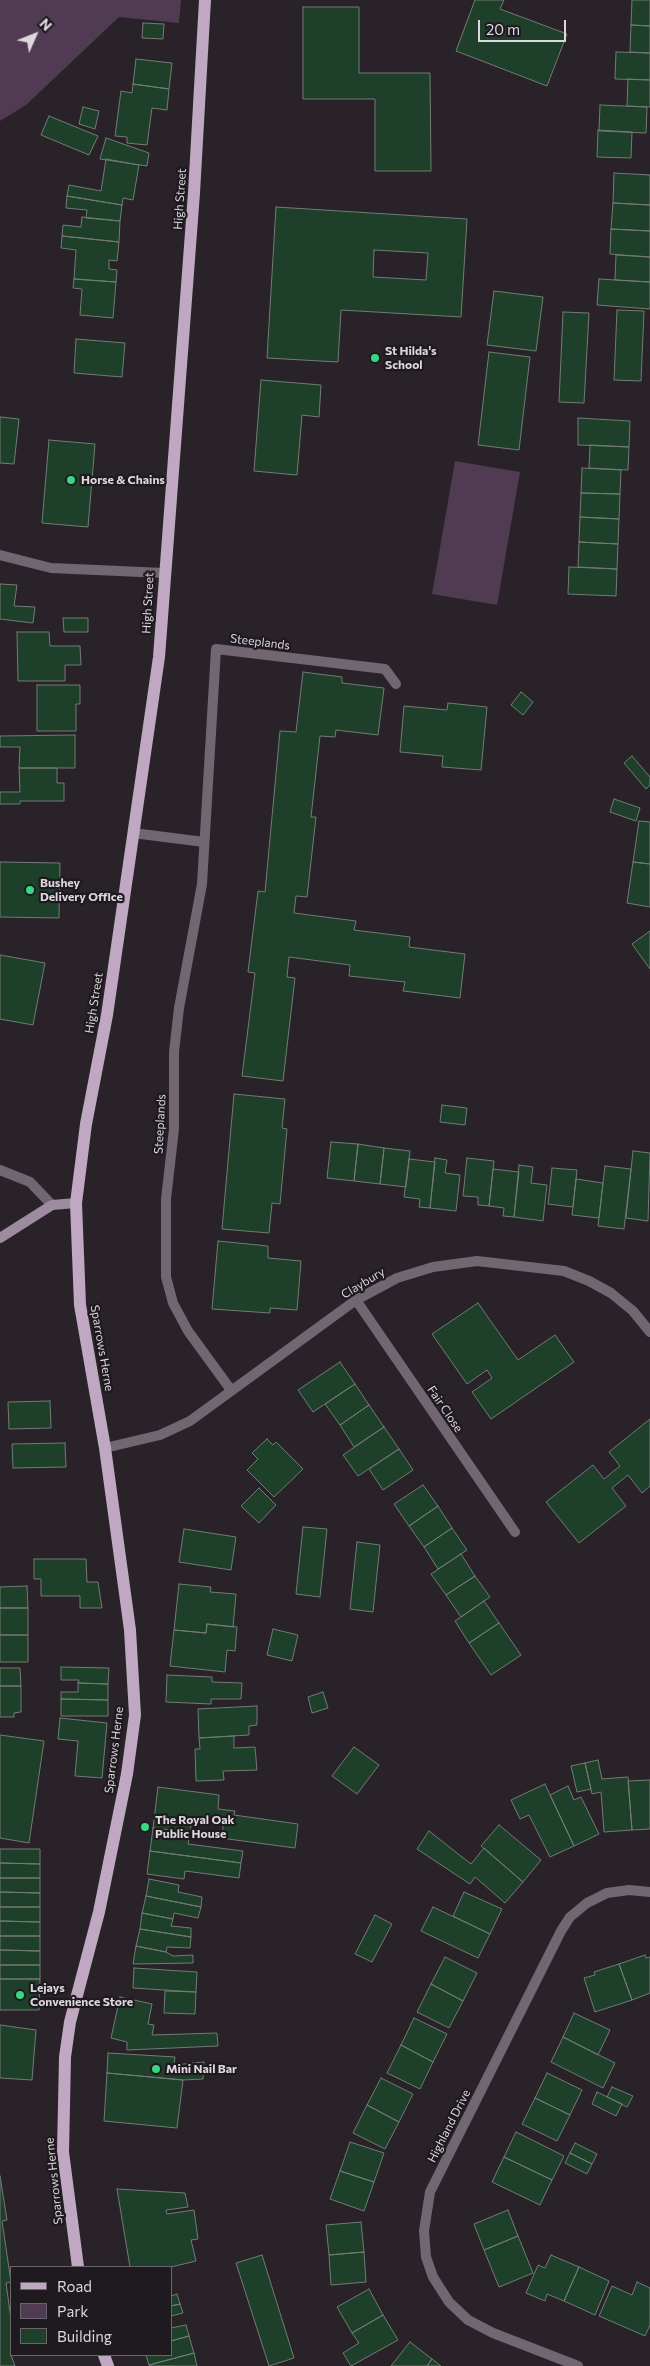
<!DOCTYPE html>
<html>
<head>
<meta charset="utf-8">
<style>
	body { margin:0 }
	#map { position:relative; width:650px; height:2366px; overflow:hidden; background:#292329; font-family:Commissioner,sans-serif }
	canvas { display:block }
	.legend { position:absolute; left:10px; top:2266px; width:162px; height:90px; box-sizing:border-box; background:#1f1920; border:1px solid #6a656b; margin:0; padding:6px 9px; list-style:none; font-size:15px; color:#dbd7db }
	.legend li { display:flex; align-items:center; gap:10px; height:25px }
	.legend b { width:25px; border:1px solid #6a656b }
	.north { position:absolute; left:10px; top:10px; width:50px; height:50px; -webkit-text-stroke:4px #1f1920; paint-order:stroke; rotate:46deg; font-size:14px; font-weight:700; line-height:20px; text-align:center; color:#dbd7db }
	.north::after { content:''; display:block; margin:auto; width:18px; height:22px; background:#dbd7db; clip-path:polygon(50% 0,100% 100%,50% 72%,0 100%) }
	.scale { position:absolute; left:478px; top:20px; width:88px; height:22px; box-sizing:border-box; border:2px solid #dbd7db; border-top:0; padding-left:6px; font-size:15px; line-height:18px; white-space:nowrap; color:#dbd7db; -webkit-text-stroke:4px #1f1920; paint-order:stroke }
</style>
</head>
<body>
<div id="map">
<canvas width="650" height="2366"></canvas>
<ul class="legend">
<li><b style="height:6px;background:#c0a7c2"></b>Road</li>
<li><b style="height:14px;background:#503b52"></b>Park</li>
<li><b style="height:14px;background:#1e402a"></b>Building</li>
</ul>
<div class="north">N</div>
<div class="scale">20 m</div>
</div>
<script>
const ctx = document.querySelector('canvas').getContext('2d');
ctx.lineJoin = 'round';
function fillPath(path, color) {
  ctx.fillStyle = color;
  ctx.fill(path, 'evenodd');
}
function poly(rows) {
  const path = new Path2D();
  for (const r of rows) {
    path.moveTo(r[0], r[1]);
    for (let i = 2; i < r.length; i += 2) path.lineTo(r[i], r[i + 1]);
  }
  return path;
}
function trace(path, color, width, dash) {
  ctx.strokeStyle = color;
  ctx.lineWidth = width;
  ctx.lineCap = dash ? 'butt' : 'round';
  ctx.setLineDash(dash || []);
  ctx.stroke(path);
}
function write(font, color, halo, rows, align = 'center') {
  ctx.font = font + ' Commissioner,sans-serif';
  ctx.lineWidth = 4.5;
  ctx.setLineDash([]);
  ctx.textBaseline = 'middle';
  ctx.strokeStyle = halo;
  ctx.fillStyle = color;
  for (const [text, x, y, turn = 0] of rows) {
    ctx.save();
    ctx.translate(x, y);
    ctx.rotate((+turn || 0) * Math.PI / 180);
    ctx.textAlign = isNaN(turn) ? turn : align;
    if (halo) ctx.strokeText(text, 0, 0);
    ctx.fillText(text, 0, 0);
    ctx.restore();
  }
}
const green = poly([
	[0,0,181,0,179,23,119,17,26,105,0,121],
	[455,461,520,472,497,605,432,594]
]);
const building = poly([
	[475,0,504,0,500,9,567,34,547,86,456,51,475,0],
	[632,0,650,0,650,26,631,25,632,0],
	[303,7,359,7,359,73,430,73,431,171,375,171,375,99,303,99,303,7],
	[143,23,164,24,163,39,142,38,143,23],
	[631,25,650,26,650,53,630,52,631,25],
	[616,52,650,53,650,80,615,79,616,52],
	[136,59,172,63,169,89,133,84,136,59],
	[628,79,650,80,650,107,627,106,628,79],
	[133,84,169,89,167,110,152,108,147,145,127,143,127,137,115,136,121,91,132,93,133,84],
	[600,105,647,107,646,133,599,131,600,105],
	[83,107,99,111,95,129,79,124,83,107],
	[49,116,98,136,89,155,41,135,49,116],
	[598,130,632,132,631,158,597,157,598,130],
	[106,138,149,153,147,166,100,159,106,138],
	[106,159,139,165,133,200,123,198,122,205,67,196,69,185,101,191,106,159],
	[614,173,650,175,650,205,613,203,614,173],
	[67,196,122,205,120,221,86,218,87,210,66,208,67,196],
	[613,203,650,205,650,231,611,229,613,203],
	[276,207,467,219,461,317,341,310,338,362,267,358,276,207],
	[374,250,428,253,426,280,373,277,374,250],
	[82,217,120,221,119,242,62,236,63,225,81,227,82,217],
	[611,229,650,231,650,257,610,254,611,229],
	[62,236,119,242,117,261,109,260,109,269,117,270,116,282,74,279,76,250,61,248,62,236],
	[616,255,650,257,650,282,615,280,616,255],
	[74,279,116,282,113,318,80,315,82,289,73,288,74,279],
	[599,279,650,282,650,309,597,305,599,279],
	[494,291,543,297,536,351,487,345,494,291],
	[617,310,644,311,641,381,614,380,617,310],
	[563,312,589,313,584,403,559,402,563,312],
	[76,339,125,343,122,377,74,373,76,339],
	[489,352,530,357,519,450,478,445,489,352],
	[261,380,321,385,319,417,302,415,297,475,254,471,261,380],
	[0,417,19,419,14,464,0,463,0,417],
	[578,418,630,421,629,447,578,445,578,418],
	[49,440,95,444,88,527,42,523,49,440],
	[590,445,629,447,628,470,589,468,590,445],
	[582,468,621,470,620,494,581,493,582,468],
	[581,493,620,494,619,519,580,517,581,493],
	[580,517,619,519,618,544,579,542,580,517],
	[579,542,618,544,617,569,578,567,579,542],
	[569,567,617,569,616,596,568,594,569,567],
	[0,584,17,585,14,606,35,607,33,623,0,619,0,584],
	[63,618,88,618,88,632,64,632,63,618],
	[17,632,49,632,50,646,80,646,81,665,65,665,65,681,18,681,17,632],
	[303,672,342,677,342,683,384,688,378,735,336,730,335,737,320,736,311,817,316,817,307,897,296,896,294,913,356,921,354,930,410,937,409,947,465,954,460,998,403,991,405,982,349,976,350,965,289,957,287,977,295,978,283,1081,242,1076,255,973,248,972,258,891,265,892,280,731,296,732,303,672],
	[37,685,80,685,80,704,76,704,76,731,37,731,37,685],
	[521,692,533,702,523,715,511,705,521,692],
	[448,703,487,707,481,770,442,767,443,756,400,752,404,706,447,710,448,703],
	[75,735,75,768,19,768,20,747,0,747,0,736,75,735],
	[632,756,650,777,650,785,646,789,624,763,632,756],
	[19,768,57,768,57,783,64,783,64,801,20,801,20,804,0,804,0,792,20,792,19,768],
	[614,799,640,808,636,821,610,812,614,799],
	[639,821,650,822,650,864,633,862,639,821],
	[0,862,60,863,59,918,0,917,0,862],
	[633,862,650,864,650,907,627,903,633,862],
	[650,931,650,969,632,944,650,931],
	[0,955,45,963,33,1025,0,1019,0,955],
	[234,1094,285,1099,282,1128,287,1129,280,1204,272,1203,269,1233,222,1229,234,1094],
	[442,1105,467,1108,465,1125,440,1122,442,1105],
	[331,1142,358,1144,354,1181,327,1178,331,1142],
	[358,1144,384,1148,380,1184,354,1181,358,1144],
	[384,1148,410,1151,406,1187,380,1184,384,1148],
	[633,1151,650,1153,648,1221,626,1218,633,1151],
	[435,1158,447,1160,445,1173,460,1175,456,1211,430,1208,435,1158],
	[467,1158,494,1161,489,1206,478,1205,478,1197,463,1196,467,1158],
	[409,1159,435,1162,430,1208,419,1207,420,1199,404,1197,409,1159],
	[519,1165,533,1167,531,1183,547,1185,543,1221,514,1217,519,1165],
	[605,1166,631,1169,624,1229,598,1226,605,1166],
	[552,1168,577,1170,573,1207,548,1204,552,1168],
	[493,1169,519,1172,514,1217,503,1216,504,1208,489,1206,493,1169],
	[576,1179,603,1183,599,1218,572,1215,576,1179],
	[218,1241,268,1246,268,1258,301,1261,297,1310,270,1308,270,1313,212,1309,218,1241],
	[478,1303,518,1360,555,1335,574,1362,491,1419,472,1392,492,1378,487,1370,467,1384,432,1334,478,1303],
	[340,1362,355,1384,313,1412,298,1390,340,1362],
	[355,1384,369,1405,340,1425,325,1404,355,1384],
	[50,1401,51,1428,9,1429,8,1402,50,1401],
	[369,1405,384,1427,354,1447,340,1425,369,1405],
	[650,1419,650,1486,642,1493,628,1475,612,1488,626,1506,579,1543,546,1502,593,1465,604,1479,620,1466,609,1452,650,1419],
	[384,1427,399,1449,358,1476,343,1455,384,1427],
	[267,1439,273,1445,276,1442,303,1469,274,1497,247,1470,258,1459,252,1453,267,1439],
	[65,1443,66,1467,13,1468,12,1444,65,1443],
	[399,1449,413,1470,383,1490,369,1469,399,1449],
	[423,1485,438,1506,409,1526,394,1504,423,1485],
	[259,1488,276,1505,259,1523,241,1506,259,1488],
	[438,1506,452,1528,424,1547,409,1526,438,1506],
	[303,1527,327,1529,320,1597,296,1594,303,1527],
	[452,1528,467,1550,438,1569,424,1547,452,1528],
	[184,1529,236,1537,231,1570,179,1562,184,1529],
	[357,1542,380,1545,373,1612,350,1609,357,1542],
	[461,1554,475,1576,446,1595,431,1574,461,1554],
	[34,1559,86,1559,87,1582,98,1582,102,1608,80,1608,80,1596,41,1596,41,1579,34,1579,34,1559],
	[475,1576,490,1597,461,1617,446,1595,475,1576],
	[179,1584,211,1587,210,1592,236,1594,233,1627,207,1624,206,1633,174,1630,179,1584],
	[27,1586,28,1608,0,1608,0,1587,27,1586],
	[484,1601,499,1623,469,1643,455,1621,484,1601],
	[0,1608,28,1608,28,1635,0,1635,0,1608],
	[499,1623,521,1655,491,1675,469,1643,499,1623],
	[207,1624,237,1627,235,1651,227,1650,225,1672,170,1666,174,1630,206,1633,207,1624],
	[273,1629,298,1635,292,1661,267,1655,273,1629],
	[0,1635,28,1635,28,1662,0,1662,0,1635],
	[61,1667,109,1668,108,1684,78,1683,79,1680,61,1680,61,1667],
	[0,1668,20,1668,21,1686,0,1686,0,1668],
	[167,1675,212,1677,212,1682,242,1683,241,1699,211,1699,211,1704,166,1702,167,1675],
	[78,1683,108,1684,108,1700,61,1699,61,1692,78,1692,78,1683],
	[0,1686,21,1686,21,1712,14,1713,14,1717,0,1717,0,1686],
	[323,1692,328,1708,312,1713,308,1697,323,1692],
	[61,1699,108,1700,108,1716,61,1716,61,1699],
	[257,1706,257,1725,249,1726,249,1735,199,1738,198,1709,257,1706],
	[60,1718,107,1723,102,1778,75,1776,78,1741,58,1739,60,1718],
	[0,1735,44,1741,29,1843,0,1838,0,1735],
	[234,1736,234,1748,255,1747,257,1770,223,1771,224,1780,196,1781,195,1749,200,1749,199,1738,234,1736],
	[354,1747,379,1765,357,1794,332,1776,354,1747],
	[598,1760,602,1779,628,1777,632,1830,604,1832,601,1792,592,1794,585,1763,598,1760],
	[585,1763,591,1789,577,1792,571,1766,585,1763],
	[650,1780,650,1829,632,1830,628,1781,650,1780],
	[545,1784,574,1846,550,1857,529,1815,520,1819,511,1800,545,1784],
	[568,1786,574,1800,581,1797,599,1834,574,1846,550,1795,568,1786],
	[158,1787,219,1795,218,1809,235,1811,234,1815,298,1824,295,1848,221,1838,224,1822,192,1818,190,1833,153,1828,158,1787],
	[499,1825,541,1860,523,1882,481,1846,499,1825],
	[153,1828,190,1833,188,1844,243,1851,241,1863,150,1851,153,1828],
	[429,1831,471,1864,484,1848,523,1882,505,1903,475,1877,470,1884,417,1849,429,1831],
	[0,1849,40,1849,40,1864,0,1863,0,1849],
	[150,1851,241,1863,239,1878,185,1871,184,1879,147,1874,150,1851],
	[0,1863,40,1864,40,1878,0,1878,0,1863],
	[0,1878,40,1878,40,1893,0,1892,0,1878],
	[149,1879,179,1885,178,1892,202,1897,201,1907,146,1896,149,1879],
	[0,1892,40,1893,40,1907,0,1907,0,1892],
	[464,1892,502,1909,490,1934,453,1916,464,1892],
	[146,1896,201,1907,198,1918,174,1913,173,1919,142,1913,146,1896],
	[0,1907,40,1907,40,1922,0,1921,0,1907],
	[433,1907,490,1934,478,1958,421,1931,433,1907],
	[142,1913,173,1919,171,1926,191,1928,191,1937,140,1929,142,1913],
	[375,1915,392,1924,372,1962,355,1954,375,1915],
	[0,1921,40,1922,40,1936,0,1936,0,1921],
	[140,1929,191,1937,190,1948,167,1947,166,1952,136,1946,140,1929],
	[0,1936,40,1936,40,1951,0,1950,0,1936],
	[136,1946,166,1952,173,1956,193,1955,193,1963,133,1964,136,1946],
	[0,1950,40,1951,40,1965,0,1965,0,1950],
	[645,1955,646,1958,650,1957,650,1993,632,2000,619,1964,645,1955],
	[445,1957,477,1973,463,2001,431,1984,445,1957],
	[619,1964,632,2000,595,2012,584,1978,595,1975,594,1972,619,1964],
	[0,1965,40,1965,40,1979,0,1979,0,1965],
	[134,1968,197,1972,196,1992,133,1988,134,1968],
	[0,1979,40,1979,39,2010,0,2010,0,1979],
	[431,1984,463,2001,449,2028,417,2012,431,1984],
	[165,1991,196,1992,195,2014,164,2013,165,1991],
	[120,1997,152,2004,148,2024,154,2025,152,2035,217,2033,218,2046,127,2050,127,2042,111,2038,120,1997],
	[574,2013,610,2030,598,2055,563,2037,574,2013],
	[414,2018,447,2034,433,2062,401,2045,414,2018],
	[0,2025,36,2030,32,2080,0,2078,0,2025],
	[563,2037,615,2063,603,2088,551,2062,563,2037],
	[401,2045,433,2062,420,2089,387,2073,401,2045],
	[108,2053,175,2057,174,2065,204,2062,203,2079,183,2080,107,2073,108,2053],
	[107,2073,183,2080,177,2128,104,2121,107,2073],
	[547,2073,582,2090,570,2115,535,2098,547,2073],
	[381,2078,413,2094,399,2122,367,2105,381,2078],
	[612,2087,633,2096,627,2107,607,2097,612,2087],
	[597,2092,622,2104,616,2116,592,2104,597,2092],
	[535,2098,570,2115,557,2141,522,2124,535,2098],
	[367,2105,399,2122,385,2149,353,2133,367,2105],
	[516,2132,564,2156,552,2180,504,2157,516,2132],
	[350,2142,384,2153,374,2182,340,2171,350,2142],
	[575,2143,597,2154,592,2164,570,2153,575,2143],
	[570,2153,592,2164,587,2174,565,2163,570,2153],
	[504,2157,552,2180,540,2205,492,2182,504,2157],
	[340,2171,374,2182,364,2211,330,2199,340,2171],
	[0,2176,7,2220,2,2221,11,2282,6,2283,11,2319,11,2355,15,2366,0,2366,0,2176],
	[117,2189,185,2193,188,2207,166,2210,167,2214,194,2210,198,2239,191,2240,196,2261,171,2267,130,2267,117,2189],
	[508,2210,518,2236,484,2250,474,2224,508,2210],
	[361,2222,364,2252,329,2255,326,2225,361,2222],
	[518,2236,533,2273,499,2287,484,2250,518,2236],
	[364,2252,366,2282,331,2285,329,2255,364,2252],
	[262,2255,294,2358,269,2366,236,2263,262,2255],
	[551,2255,579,2267,564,2301,547,2294,545,2301,526,2293,538,2265,545,2268,551,2255],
	[579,2267,609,2281,595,2315,564,2301,579,2267],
	[637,2282,650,2288,650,2325,645,2336,599,2316,612,2286,632,2295,637,2282],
	[369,2289,383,2315,352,2333,337,2307,369,2289],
	[177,2294,180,2304,171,2306,171,2296,177,2294],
	[180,2304,183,2313,171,2316,171,2306,180,2304],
	[383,2315,398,2340,351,2366,343,2353,359,2343,352,2333,383,2315],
	[186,2325,189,2336,171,2341,171,2328,186,2325],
	[189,2336,194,2353,149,2365,146,2355,171,2355,171,2341,189,2336],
	[410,2342,432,2359,427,2366,391,2366,410,2342],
	[194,2353,197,2366,150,2366,149,2365,194,2353],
	[432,2359,441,2366,427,2366,432,2359]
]);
const street = poly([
	[0,555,51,568,164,573],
	[133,833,204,842],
	[0,1170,30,1182,52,1205],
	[356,1300,515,1532],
	[231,1390,188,1331,173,1303,166,1277,166,1199,174,1129,174,1052,179,1008,202,884,216,649,385,669,396,684],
	[105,1448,160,1435,190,1421,356,1300,397,1278,433,1267,477,1261,564,1271,589,1281,611,1293,633,1311,650,1332],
	[578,2366,493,2333,468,2320,449,2302,433,2277,426,2257,424,2231,430,2192,561,1931,570,1917,587,1903,607,1893,629,1890,650,1892]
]);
const secondary = poly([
	[0,1238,52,1205,76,1203]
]);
const primary = poly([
	[78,2267,63,2152,65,2057,70,2022,99,1912,127,1774,135,1715,130,1630,105,1448,80,1305,76,1203,86,1124,107,1015,159,657,194,193,205,0],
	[104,2355,108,2366]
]);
const markers = [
	[375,358,5,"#36d880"],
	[71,480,5,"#36d880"],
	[30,890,5,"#36d880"],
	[145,1827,5,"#36d880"],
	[20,1995,5,"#36d880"],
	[156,2069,5,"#36d880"]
];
const streetNames = [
	["High Street",180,199,-86],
	["High Street",148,603,-87],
	["Steeplands",260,642,7],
	["High Street",94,1003,-81],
	["Steeplands",160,1124,-87],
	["Claybury",363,1283,-31],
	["Sparrows Herne",102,1348,80],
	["Fair Close",445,1409,56],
	["Sparrows Herne",114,1750,-83],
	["Highland Drive",449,2126,-63],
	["Sparrows Herne",54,2181,-96]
];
const poiNames = [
	["St Hilda's",385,351],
	["School",385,365],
	["Horse & Chains",81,480],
	["Bushey",40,883],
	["Delivery Office",40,897],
	["The Royal Oak",155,1820],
	["Public House",155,1834],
	["Lejays",30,1988],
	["Convenience Store",30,2002],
	["Mini Nail Bar",166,2069]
];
fillPath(green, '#503b52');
fillPath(building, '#1e402a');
trace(building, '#727b75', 1);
trace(street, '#726673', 10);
trace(secondary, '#9e8ba0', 10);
trace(primary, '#c0a7c2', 12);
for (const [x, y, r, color] of markers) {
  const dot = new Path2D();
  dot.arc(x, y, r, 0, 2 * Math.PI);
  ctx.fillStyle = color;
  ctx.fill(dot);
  trace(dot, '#1f1920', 2);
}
write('12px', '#dbd7db', '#1f1920', streetNames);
write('bold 12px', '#dbd7db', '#1f1920', poiNames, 'left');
</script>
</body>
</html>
